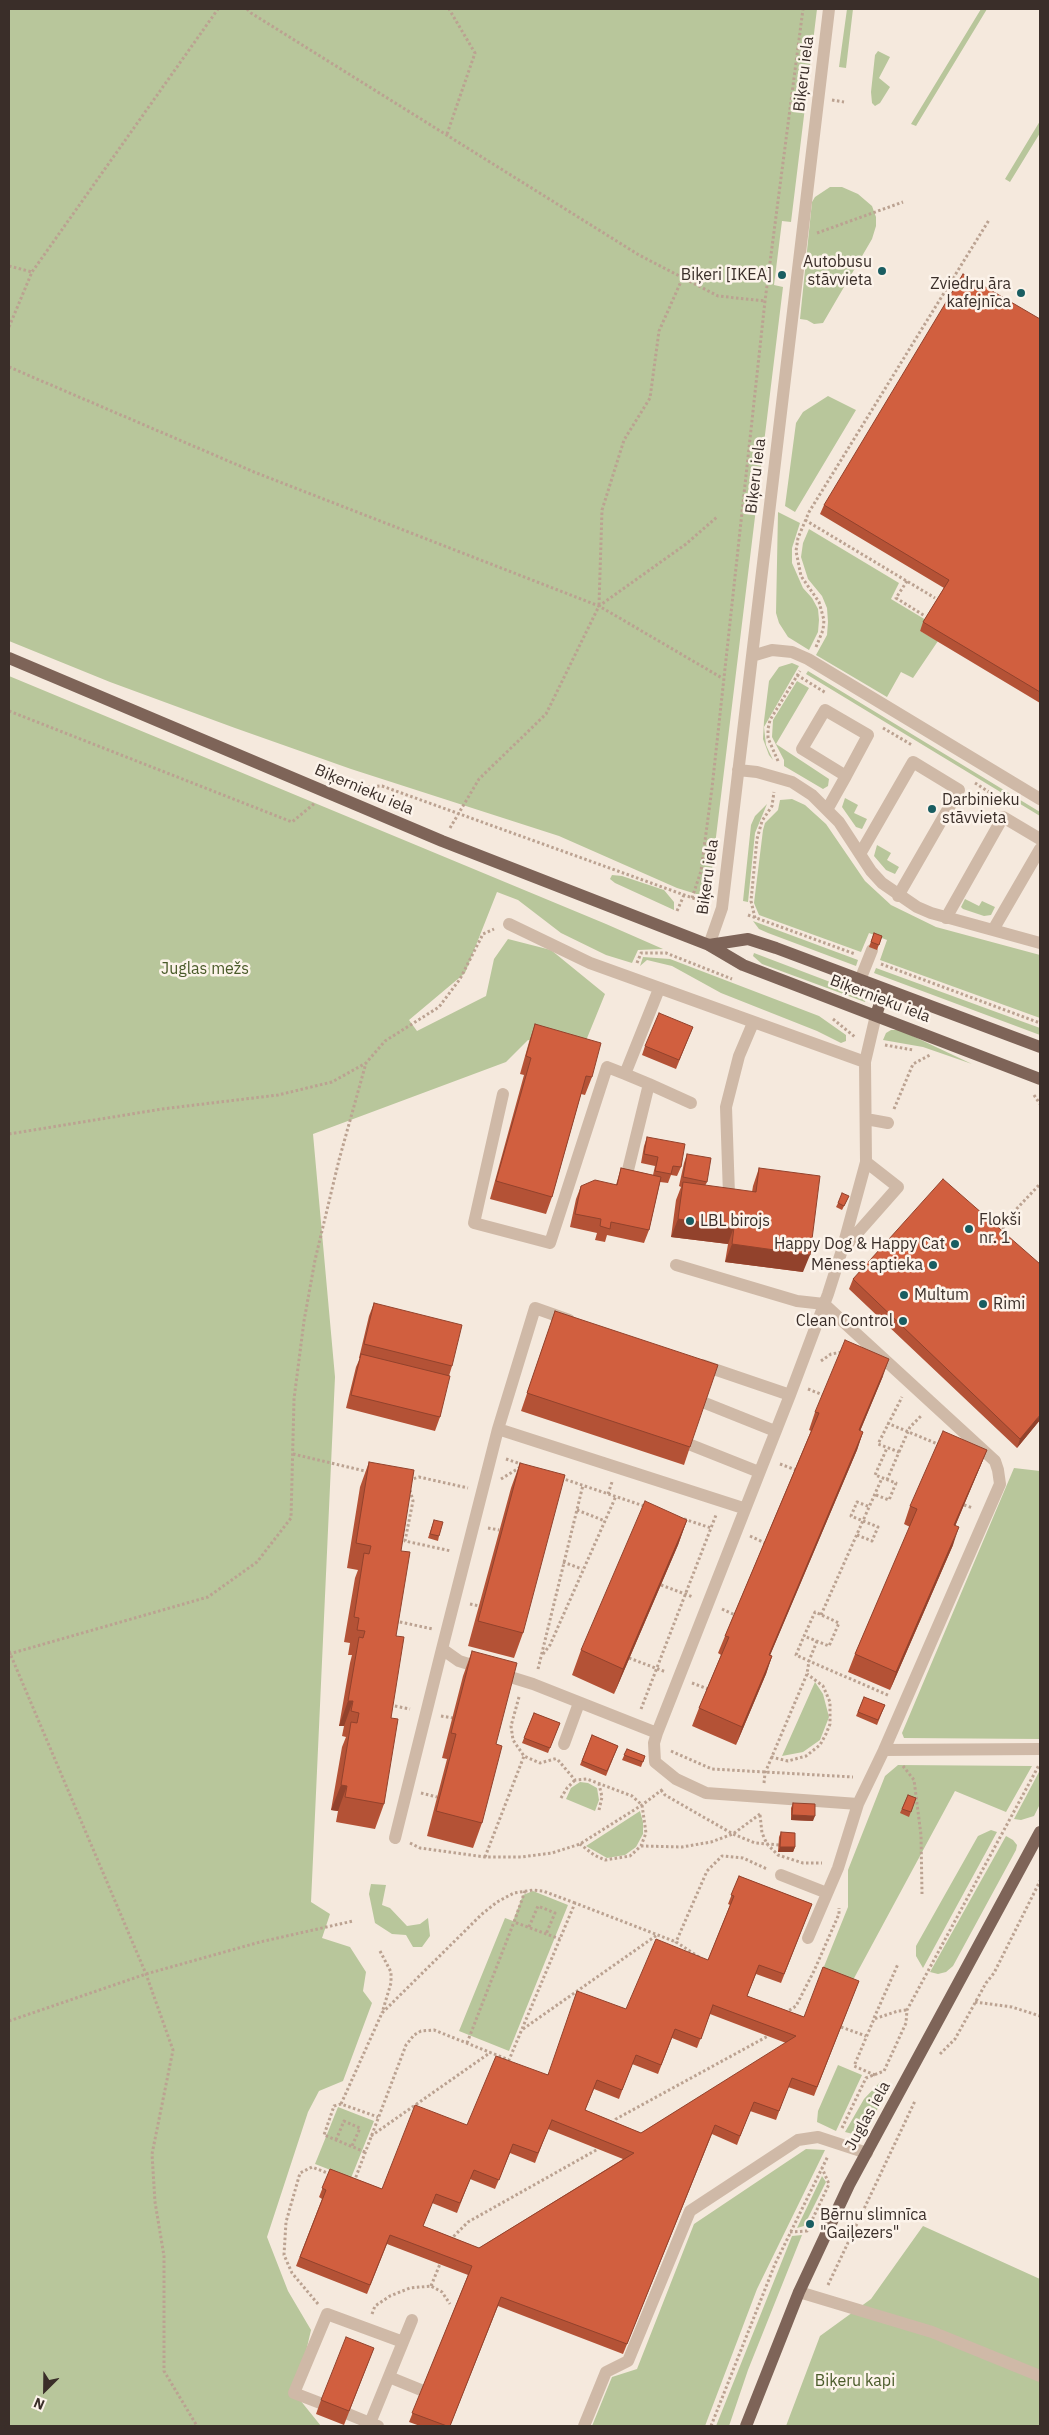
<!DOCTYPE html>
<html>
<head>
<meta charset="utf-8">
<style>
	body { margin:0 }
	#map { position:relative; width:1049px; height:2435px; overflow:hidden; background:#f5e9dd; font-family:"IBM Plex Sans",sans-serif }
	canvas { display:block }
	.frame { position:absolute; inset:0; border:10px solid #3a2e29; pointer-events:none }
	.north { position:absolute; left:20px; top:2365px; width:50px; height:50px; -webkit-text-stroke:4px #fcf3ea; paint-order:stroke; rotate:203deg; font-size:14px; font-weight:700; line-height:20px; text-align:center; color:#3a2e29 }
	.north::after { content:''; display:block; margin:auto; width:18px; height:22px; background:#3a2e29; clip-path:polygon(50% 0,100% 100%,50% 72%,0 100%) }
</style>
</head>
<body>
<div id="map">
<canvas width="1049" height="2435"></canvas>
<div class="frame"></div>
<div class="north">N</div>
</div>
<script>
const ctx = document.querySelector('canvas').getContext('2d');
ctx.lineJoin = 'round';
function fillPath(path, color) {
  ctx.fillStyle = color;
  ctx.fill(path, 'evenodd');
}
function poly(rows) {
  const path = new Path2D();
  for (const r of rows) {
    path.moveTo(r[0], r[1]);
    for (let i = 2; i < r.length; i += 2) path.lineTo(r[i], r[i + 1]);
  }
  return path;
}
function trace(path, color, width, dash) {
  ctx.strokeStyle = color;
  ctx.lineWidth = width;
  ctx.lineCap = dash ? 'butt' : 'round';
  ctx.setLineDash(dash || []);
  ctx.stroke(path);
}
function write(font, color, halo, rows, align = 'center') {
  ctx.font = font + ' "IBM Plex Sans",sans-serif';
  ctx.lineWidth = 5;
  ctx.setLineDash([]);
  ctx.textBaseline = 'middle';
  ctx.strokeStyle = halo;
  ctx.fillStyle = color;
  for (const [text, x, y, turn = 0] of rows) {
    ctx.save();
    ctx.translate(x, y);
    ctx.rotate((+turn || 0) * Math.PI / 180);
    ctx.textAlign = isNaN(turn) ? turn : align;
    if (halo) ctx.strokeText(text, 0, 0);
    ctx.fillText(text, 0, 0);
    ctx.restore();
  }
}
const green = poly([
	[9,9,817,9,791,222,782,221,774,285,783,287,710,886,706,897,677,888,559,836,351,769,235,728,110,682,9,641],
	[847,9,853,9,846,68,839,67],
	[981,9,987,9,916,126,911,124],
	[878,51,890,57,879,78,890,87,880,103,875,106,872,103,871,92,875,55],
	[1040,121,1040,133,1010,182,1005,179],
	[830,187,842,187,858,194,872,206,876,217,876,226,872,239,823,323,814,324,807,320,800,319,812,202,815,197],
	[828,396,856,410,795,512,785,506,796,423,803,412],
	[778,512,800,523,792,548,792,563,803,588,812,598,818,609,819,620,818,632,809,650,788,637,779,623,776,613],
	[809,529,899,583,891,599,926,620,920,631,938,641,913,678,901,672,887,697,816,655,827,635,828,622,827,608,822,596,808,579,801,557,803,543],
	[792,663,799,666,764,727,766,745,773,760,769,755,763,739,764,721,769,681,779,667],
	[808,671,1040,812,1040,816,806,674],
	[9,676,606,924,663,949,638,950,632,963,606,955,561,933,518,900,497,892,465,973,409,1020,417,1031,486,996,494,959,508,939,551,950,605,994,583,1048,528,1040,506,1062,313,1134,335,1377,311,1902,330,1914,322,1938,350,1947,366,1972,363,1991,372,2003,343,2081,319,2091,308,2112,267,2237,288,2291,311,2330,296,2395,321,2426,9,2426],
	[797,681,809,688,776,744,829,779,828,786,823,789,784,766,784,760,772,737,773,720],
	[845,798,858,805,854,813,867,819,862,829,856,827,842,807],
	[792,799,805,805,826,824,865,881,891,905,936,927,1040,955,1040,1018,880,960,887,940,869,933,861,952,759,915,754,903,763,830,765,823,778,810,780,800],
	[767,804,755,833,748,902,743,901,751,825,755,816],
	[877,845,891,853,887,860,899,867,895,874,886,870,874,856],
	[612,875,622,876,664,890,674,902,674,910,615,883,610,879],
	[965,899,979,906,982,901,995,907,991,915,984,916,963,909,961,907],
	[753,921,858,960,856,966,768,933,759,929],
	[754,953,867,996,865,1002,762,964,753,956],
	[643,957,670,959,819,1016,846,1035,846,1041,841,1043,817,1031,721,993,672,966,647,960,640,966],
	[876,968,1040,1028,1040,1035,874,973],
	[891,1030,900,1030,972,1064,923,1047,883,1040,886,1033],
	[1014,1468,1040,1471,1040,1739,904,1738,902,1733],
	[815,1682,823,1694,829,1717,820,1740,803,1752,782,1756],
	[898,1765,1032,1766,1006,1812,955,1791,852,1982,823,1969,848,1907,848,1870,885,1776],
	[1040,1770,1040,1804,1034,1816,1021,1820,1014,1819],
	[580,1782,588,1783,597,1788,599,1800,595,1811,566,1799,571,1788],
	[640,1811,643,1822,643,1834,636,1847,625,1855,607,1858,586,1846],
	[991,1830,997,1832,923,1968,916,1956,916,1946,978,1836],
	[1006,1836,1013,1840,1017,1845,1016,1850,953,1966,946,1972,938,1974,930,1972],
	[371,1884,386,1885,382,1905,390,1908,407,1926,420,1924,428,1918,430,1936,422,1947,413,1947,406,1935,392,1934,375,1923,369,1894],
	[533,1891,568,1905,509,2051,459,2031,505,1918,513,1921,523,1895],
	[838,2065,862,2075,836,2131,817,2122,818,2111],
	[881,2081,889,2087,865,2133,857,2135,845,2132,864,2099],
	[338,2107,374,2121,351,2178,315,2164],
	[806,2149,825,2150,757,2289,705,2426,592,2426,612,2377,637,2369,694,2224],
	[822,2176,826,2182,804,2226,797,2228],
	[923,2226,1040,2279,1040,2426,786,2426,820,2336,871,2299],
	[802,2235,748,2370,729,2426,716,2426,792,2236]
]);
const path = poly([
	[247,9,251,13,639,255,718,296,765,301],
	[832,100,844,102],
	[447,134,475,53,449,9],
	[817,233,903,202],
	[9,266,32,272],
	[9,327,32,272,218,9],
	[9,367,254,472,599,606,722,678],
	[805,520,935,598],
	[907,581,896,598,925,616],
	[599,605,602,510,624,440,650,398,659,331,683,277],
	[816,647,823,630,824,620,819,602,801,576,796,551,798,538,809,512,989,220],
	[797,675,826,693],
	[9,711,292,822,315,803],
	[883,728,912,745],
	[778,761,768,738,768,729,770,720,800,671],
	[975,783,1003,801],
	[357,787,382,786,701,901],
	[450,828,479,779,546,714,599,606,686,544,717,517],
	[692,898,701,871,712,788,765,301,803,9],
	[677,911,684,895],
	[748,915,855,954],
	[755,918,751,901,757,839,762,821,772,806,774,792],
	[637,963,641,953,666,953,732,979],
	[881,964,1040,1023],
	[833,1019,855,1037],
	[885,1045,913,1050],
	[1034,1095,1040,1104],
	[894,1109,913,1064,930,1055],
	[9,1134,162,1109,278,1095,332,1082,366,1063,385,1041,439,1007,460,979,483,934,494,929],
	[991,1226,1006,1220],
	[1001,1234,1007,1219,1040,1184],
	[821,1361,831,1354,843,1352],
	[808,1389,823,1395],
	[887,1423,940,1445],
	[899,1452,910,1427,922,1415],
	[293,1454,369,1472],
	[506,1459,521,1464],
	[780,1464,796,1470],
	[561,1478,647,1507],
	[501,1479,519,1468],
	[409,1480,419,1477,468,1488],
	[887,1480,899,1452,878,1444,902,1397],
	[410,1490,413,1501,405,1541,451,1551],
	[608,1494,612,1482],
	[876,1495,889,1500,896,1483,875,1475,887,1448],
	[964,1505,973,1508],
	[577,1510,605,1521],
	[684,1519,711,1528],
	[488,1528,499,1530],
	[857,1535,872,1541,878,1527,851,1516,857,1502,870,1507],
	[750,1536,765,1543],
	[563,1562,582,1569],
	[661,1585,693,1597],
	[470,1604,479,1606],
	[722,1609,735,1615],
	[821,1615,882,1478],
	[395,1621,433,1629],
	[817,1641,809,1661,890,1696],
	[9,1651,146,1974,173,2050,152,2154,155,2202,164,2256,164,2371,197,2426],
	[9,1654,208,1597,257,1562,291,1518,294,1399,304,1321,315,1260,339,1160,366,1063],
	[543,1654,550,1645,616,1496],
	[629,1658,666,1672],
	[538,1669,583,1485],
	[692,1683,708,1689],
	[519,1697,511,1726,513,1740,524,1756,540,1763,558,1758],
	[390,1705,410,1709],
	[641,1709,716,1515],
	[441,1716,453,1718],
	[671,1751,712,1769,853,1777],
	[771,1757,788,1761,806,1756,820,1745,826,1734,830,1724,830,1702,823,1686,807,1674],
	[558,1760,575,1780,587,1779,632,1796,642,1805,646,1833,641,1846,630,1856,605,1860,594,1855,580,1844],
	[903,1766,914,1780,921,1835,922,1894],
	[764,1783,765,1773,807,1674,809,1661,796,1655,804,1636,815,1612,839,1623,829,1646,804,1636],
	[661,1790,665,1795,733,1834,755,1843,779,1845],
	[421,1793,437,1797],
	[561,1798,567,1788,575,1780],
	[599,1810,602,1797,599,1784],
	[760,1815,762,1833,767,1844,778,1855,803,1863,822,1863],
	[410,1843,420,1848,485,1857,521,1857,552,1853,580,1844,642,1805,663,1789],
	[641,1846,682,1847,711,1842,733,1834,760,1814],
	[485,1857,524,1756],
	[525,1891,514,1922,560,1939],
	[529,1927,538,1906,555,1913,546,1934],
	[380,1951,391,1972,391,1983,382,2013],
	[699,1957,676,1942,707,1871,722,1856,743,1858,767,1869],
	[975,2002,1012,2007,1040,2016],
	[785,2013,796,2006,814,1971,839,1914,839,1908],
	[874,2018,898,1964],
	[9,2021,146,1974,260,1942,353,1921],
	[841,2027,866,2036],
	[523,2029,657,1935],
	[467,2043,514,1922],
	[940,2054,955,2039,986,1983,994,1973,1040,1881],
	[875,2075,854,2066,874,2019,898,2011,907,2010],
	[341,2104,382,2013,482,1914,497,1902,514,1893,533,1890,543,1891,575,1903],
	[613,2124,616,2119,768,2036],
	[842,2128,866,2078,884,2071,906,2023,907,2010,1039,1765],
	[371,2136,491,2052],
	[336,2140,344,2121,360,2128,352,2146],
	[365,2152,324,2135,334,2106,341,2104,378,2117],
	[354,2182,406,2045,414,2035,421,2031,434,2030,509,2060,575,1903,676,1942],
	[790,2232,807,2231,829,2184,822,2168],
	[450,2240,468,2222,598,2149],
	[828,2285,915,2101],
	[431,2286,440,2264],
	[318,2304,292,2273,284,2255,286,2222,300,2173,312,2167,330,2174],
	[372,2314,375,2306,390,2296,410,2288,431,2286,442,2292,450,2304],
	[711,2426,775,2264,828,2156]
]);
const minor = poly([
	[752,656,772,650,792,652,808,659,1040,799],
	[738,770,757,772,792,782,812,795,839,822,871,871,882,883,917,907,931,913,1040,943],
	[828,808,846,776,802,749,825,710,868,735,846,776],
	[860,854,913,762,959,790,898,896],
	[946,918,1003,817,1040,839],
	[509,924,590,963,865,1062],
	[993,930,1040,849],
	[709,945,722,908,829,9],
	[860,980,872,950],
	[876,1015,865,1062,866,1162,842,1250,828,1294,790,1395,657,1733,654,1743,655,1762,676,1779,706,1793,858,1804,884,1750,1040,1749],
	[625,1074,649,1084,628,1170],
	[649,1084,691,1103],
	[503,1094,474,1223,550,1243,607,1067,625,1074,659,989],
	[866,1119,888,1123],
	[729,1195,726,1107,739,1056,753,1023],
	[845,1247,898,1187,866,1162],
	[676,1265,797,1301,824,1304,995,1461,998,1470,1000,1484,884,1750],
	[569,1320,535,1308,498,1429,442,1649,459,1661,533,1684,657,1733],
	[702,1365,790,1395],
	[705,1403,775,1431],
	[498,1429,743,1508],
	[691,1445,759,1472],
	[564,1744,579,1703],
	[395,1838,442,1649],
	[781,1875,827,1893],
	[808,1938,838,1868,858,1804],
	[799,2292,932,2332,1040,2376],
	[403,2342,412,2320],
	[389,2377,421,2390],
	[320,2403,294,2393,327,2314,403,2342,370,2423,378,2426],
	[348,2414,370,2423],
	[584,2426,606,2372,628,2361,690,2211,798,2140,818,2137,867,2153]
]);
const major = poly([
	[9,658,442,841,709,945,743,965,1040,1079],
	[709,945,748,939,776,948,1040,1047],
	[876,1015,885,989],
	[746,2426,799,2292,849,2185,1040,1832]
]);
const wall = poly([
	[1040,319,1040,703,920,631,923,622,944,588,820,514,824,505],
	[874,933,882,936,877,950,869,947],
	[535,1024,592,1077,585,1095,581,1094,552,1197,546,1214,490,1199,524,1075,520,1074,529,1042],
	[693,1027,676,1069,642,1055,645,1046],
	[647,1137,681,1167,677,1176,671,1175,668,1183,660,1182,649,1230,644,1243,607,1235,605,1242,595,1240,597,1233,570,1227,576,1199,581,1186,616,1185,621,1168,653,1175,655,1166,641,1163,644,1146],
	[687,1154,707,1182,705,1186,752,1192,753,1186,759,1168,803,1272,725,1262,728,1244,671,1237,676,1200,681,1187,679,1186,684,1163],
	[849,1196,842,1210,836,1207,838,1203],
	[853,1279,1040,1420,1017,1448,849,1289],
	[374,1303,452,1366,449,1376,440,1417,435,1431,346,1408,356,1367,360,1358,359,1358,369,1316],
	[555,1311,690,1447,684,1465,521,1411],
	[883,1376,860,1431,863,1432,857,1450,770,1655,772,1656,766,1674,736,1745,692,1726,699,1708,721,1655,718,1653,725,1636,811,1431,809,1430,815,1412],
	[987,1450,980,1467,955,1526,953,1545,890,1690,848,1672,855,1654,910,1527,904,1524,910,1506],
	[369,1462,401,1551,391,1718,384,1804,375,1829,336,1822,338,1811,331,1810,342,1747,346,1737,342,1736,344,1726,339,1726,350,1663,352,1655,348,1655,350,1643,344,1642,355,1578,358,1570,347,1568,360,1487],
	[520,1463,523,1633,514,1658,468,1646,511,1488],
	[434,1520,439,1536,438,1541,428,1538],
	[687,1520,678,1545,614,1694,572,1675,581,1650],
	[472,1651,496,1744,482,1823,473,1848,427,1836,447,1759,442,1758,463,1676],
	[864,1697,885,1705,877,1725,856,1716],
	[534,1713,560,1723,548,1753,522,1743],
	[592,1735,618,1746,606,1776,580,1765],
	[627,1749,645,1756,641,1767,622,1760],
	[908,1795,916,1798,909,1817,900,1813],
	[793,1803,813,1821,791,1820,791,1808],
	[781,1832,795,1847,793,1852,778,1852,779,1837],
	[739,1876,812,1904,781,1983,756,1974,747,1996,804,2017,859,1981,814,2096,788,2087,776,2120,750,2111,737,2145,712,2134,623,2354,498,2306,450,2426,420,2426,409,2422,468,2275,387,2244,367,2294,296,2266,322,2199,319,2197,330,2169,382,2189,467,2125,547,2075,626,2009,708,1960,730,1905,728,1904],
	[710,2014,786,2043,641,2133,585,2110,594,2089,619,2099,632,2064,658,2074,672,2038,697,2048],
	[548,2129,623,2159,479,2248,423,2226,432,2203,457,2213,470,2179,495,2189,510,2153,535,2163],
	[374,2348,344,2425,316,2414,321,2400]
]);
const shadedWall = poly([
	[678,1219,734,1227,728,1244,671,1237],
	[732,1244,810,1255,803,1272,725,1262],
	[889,1359,883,1376,853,1448,859,1430],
	[1040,1415,1040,1420,1017,1448,1020,1439],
	[863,1432,857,1450,763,1672,769,1655],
	[987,1450,980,1467,948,1543,954,1525],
	[687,1520,678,1545,614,1694,623,1669],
	[959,1527,953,1545,890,1690,896,1672],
	[772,1656,766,1674,736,1745,742,1727],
	[348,1701,353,1701,344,1726,339,1726],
	[341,1785,347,1786,338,1811,331,1810],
	[792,1815,815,1816,813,1821,791,1820],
	[780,1847,795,1847,793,1852,778,1852]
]);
const building = poly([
	[963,274,1040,319,1040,692,923,622,949,580,824,505,963,274],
	[874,933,882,936,879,945,871,942,874,933],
	[659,1013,693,1027,679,1060,645,1046,659,1013],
	[535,1024,601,1043,592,1077,586,1076,552,1197,496,1181,531,1058,526,1056,535,1024],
	[647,1137,685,1144,681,1167,673,1166,671,1174,655,1171,658,1157,644,1154,647,1137],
	[687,1154,711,1158,707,1182,683,1177,687,1154],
	[621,1168,661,1177,649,1230,611,1222,610,1229,600,1226,601,1219,575,1214,581,1186,595,1180,617,1185,621,1168],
	[759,1168,820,1176,810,1255,732,1244,734,1227,678,1219,683,1182,756,1192,759,1168],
	[943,1179,1040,1264,1040,1415,1020,1439,853,1279,943,1179],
	[842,1193,849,1196,844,1206,838,1203,842,1193],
	[374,1303,462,1325,452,1366,364,1344,374,1303],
	[555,1311,718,1365,690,1447,527,1393,555,1311],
	[845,1340,889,1359,859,1430,863,1432,769,1655,772,1656,742,1727,699,1708,729,1637,725,1636,819,1413,815,1412,845,1340],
	[361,1354,450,1376,440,1417,351,1395,361,1354],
	[943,1431,987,1450,954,1525,959,1527,896,1672,855,1654,917,1509,910,1506,943,1431],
	[369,1462,414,1470,401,1551,410,1552,396,1636,404,1637,391,1718,398,1719,384,1804,345,1797,347,1786,341,1785,351,1722,357,1723,359,1713,351,1711,353,1701,348,1701,359,1637,363,1638,365,1631,357,1630,359,1618,354,1617,364,1553,369,1554,371,1546,356,1543,369,1462],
	[520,1463,565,1475,523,1633,478,1621,520,1463],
	[645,1501,687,1520,623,1669,581,1650,645,1501],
	[434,1520,443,1522,439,1536,430,1534,434,1520],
	[472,1651,517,1663,496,1744,502,1746,482,1823,436,1811,456,1734,451,1733,472,1651],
	[864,1697,885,1705,878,1720,858,1712,864,1697],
	[534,1713,560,1723,550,1748,524,1738,534,1713],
	[592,1735,618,1746,607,1771,582,1761,592,1735],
	[627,1749,645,1756,643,1762,624,1755,627,1749],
	[908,1795,916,1798,911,1812,902,1809,908,1795],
	[793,1803,815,1804,815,1816,792,1815,793,1803],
	[781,1832,795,1833,795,1847,780,1847,781,1832],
	[739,1876,812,1904,784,1974,759,1965,747,1996,804,2017,823,1967,859,1981,817,2087,792,2078,779,2111,754,2102,740,2136,715,2125,627,2344,501,2297,450,2426,447,2426,412,2413,472,2266,390,2235,370,2285,300,2257,326,2190,322,2188,330,2169,382,2189,415,2105,467,2125,496,2056,548,2075,577,1991,626,2009,656,1939,708,1960,734,1896,731,1895,739,1876],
	[713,2005,796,2036,641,2133,585,2110,597,2080,622,2090,636,2055,661,2065,675,2029,701,2039,713,2005],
	[552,2120,634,2153,479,2248,423,2226,436,2194,460,2203,474,2170,499,2180,513,2144,538,2153,552,2120],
	[346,2337,374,2348,349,2411,321,2400,346,2337]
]);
const markers = [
	[882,271,5,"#195d61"],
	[782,275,5,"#195d61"],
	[1021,293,5,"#195d61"],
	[932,809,5,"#195d61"],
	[690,1221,5,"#195d61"],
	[969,1229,5,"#195d61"],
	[955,1244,5,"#195d61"],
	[933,1265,5,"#195d61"],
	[904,1295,5,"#195d61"],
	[983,1304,5,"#195d61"],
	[903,1321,5,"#195d61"],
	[810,2224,5,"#195d61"]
];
const streetNames = [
	["Biķeru iela",804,74,-83],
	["Biķeru iela",756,476,-83],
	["Biķernieku iela",364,790,23],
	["Biķeru iela",708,877,-82],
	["Biķernieku iela",880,999,21],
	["Juglas iela",868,2116,-61]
];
const poiNames = [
	["Autobusu",872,262],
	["stāvvieta",872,280],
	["Biķeri [IKEA]",772,275],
	["Zviedru āra",1011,284],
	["kafejnīca",1011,302],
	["Darbinieku",942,800,"left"],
	["stāvvieta",942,818,"left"],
	["Flokši",979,1220,"left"],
	["nr. 1",979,1238,"left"],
	["LBL birojs",700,1221,"left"],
	["Happy Dog & Happy Cat",945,1244],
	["Mēness aptieka",923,1265],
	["Multum",914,1295,"left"],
	["Rimi",993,1304,"left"],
	["Clean Control",893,1321],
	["Bērnu slimnīca",820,2215,"left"],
	["\"Gaiļezers\"",820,2233,"left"]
];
const parkNames = [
	["Juglas mežs",205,969],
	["Biķeru kapi",855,2381]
];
fillPath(green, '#b8c69b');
trace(path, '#bba291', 3, [2.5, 2.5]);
trace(minor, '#cfb9a7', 12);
trace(major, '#7e6458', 12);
fillPath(wall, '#b45236');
fillPath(shadedWall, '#92422c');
fillPath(building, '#d15f3f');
trace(building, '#92422c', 1);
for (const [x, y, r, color] of markers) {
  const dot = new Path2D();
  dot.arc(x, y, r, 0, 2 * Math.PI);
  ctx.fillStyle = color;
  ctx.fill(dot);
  trace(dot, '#fcf3ea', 2);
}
write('16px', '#3a2e29', '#fcf3ea', streetNames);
write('16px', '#3a2e29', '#fcf3ea', poiNames, 'right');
write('16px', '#4a5b2a', '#fcf3ea', parkNames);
</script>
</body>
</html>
